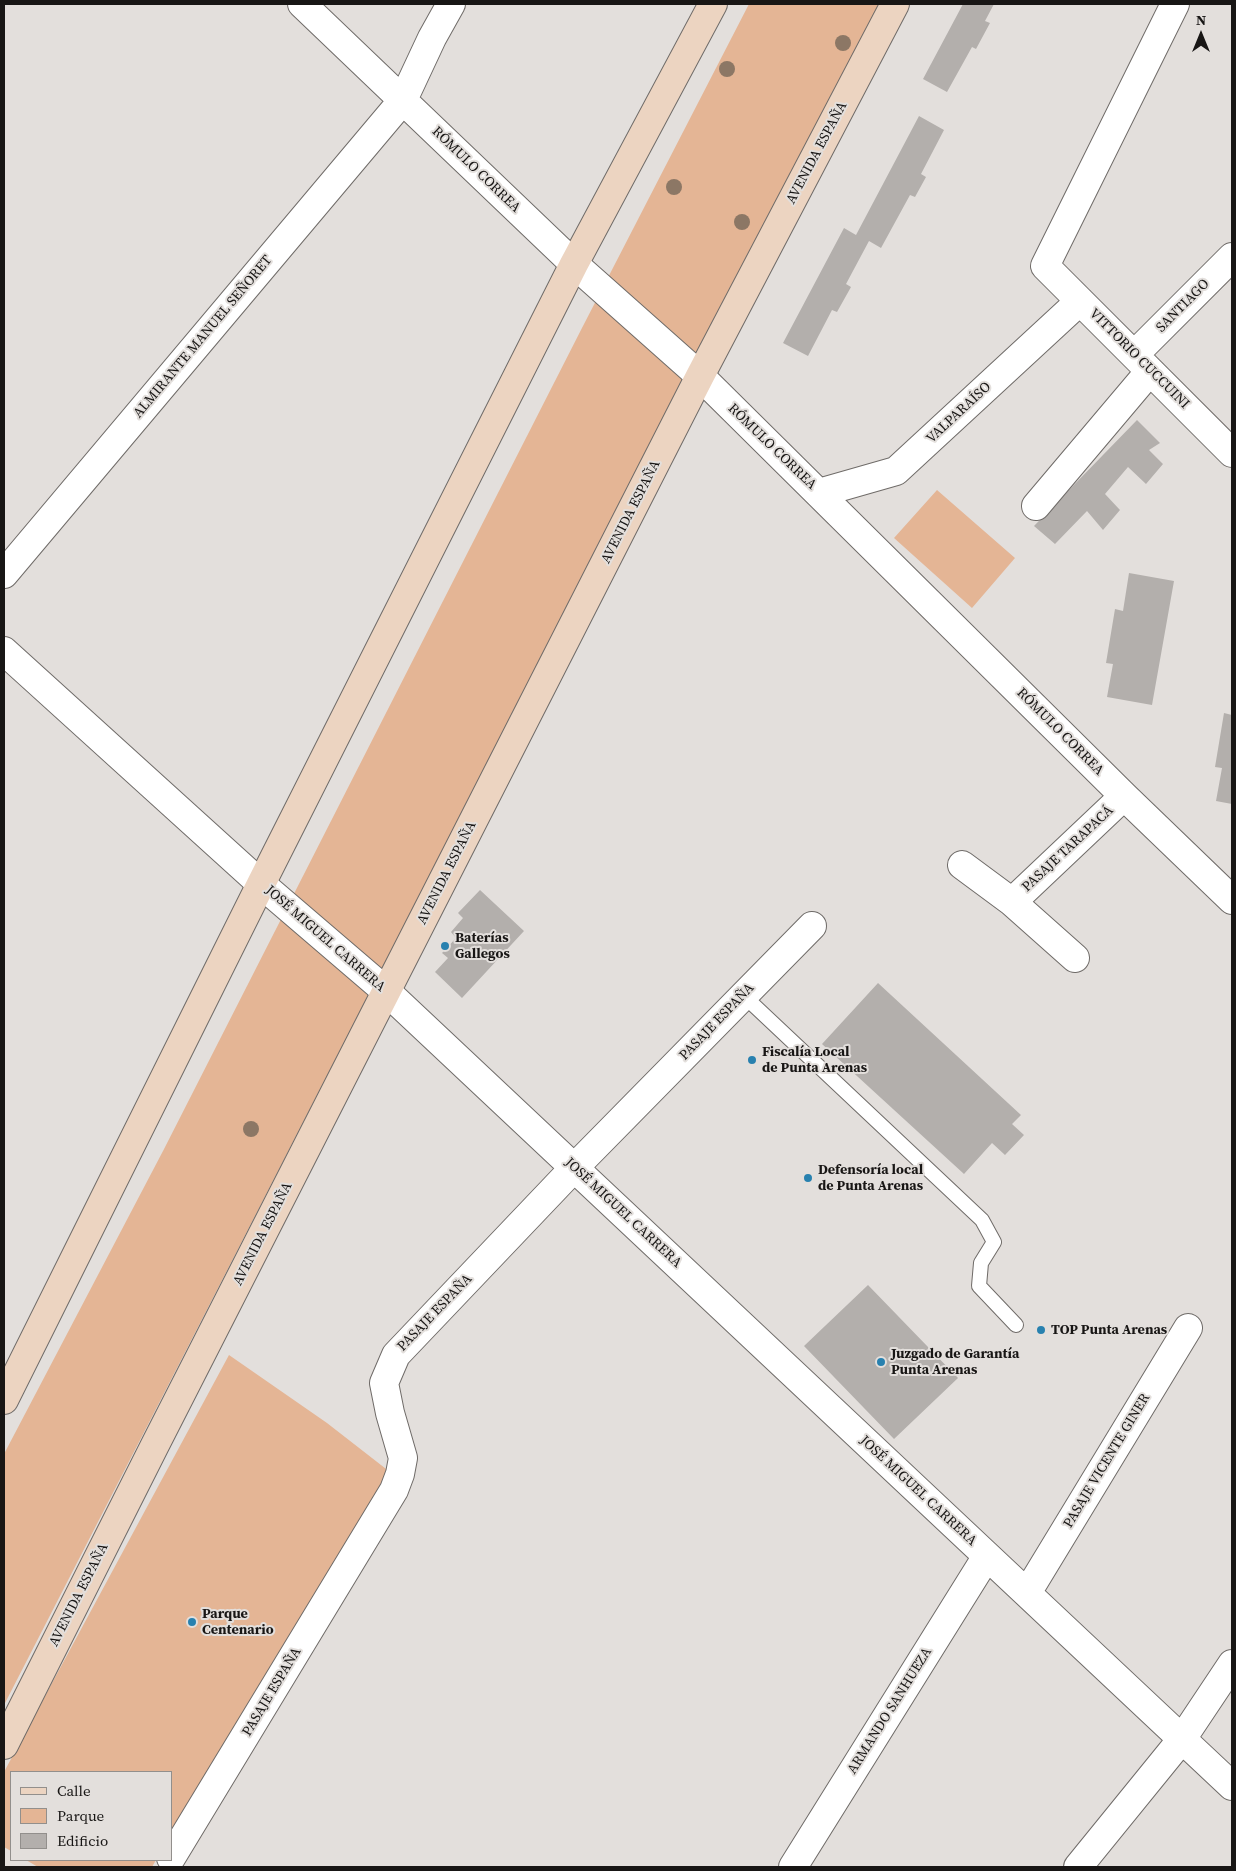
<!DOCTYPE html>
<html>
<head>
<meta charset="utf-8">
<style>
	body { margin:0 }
	#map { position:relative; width:1236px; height:1871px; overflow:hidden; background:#e3dfdc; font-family:"Source Serif 4",serif }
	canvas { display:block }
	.frame { position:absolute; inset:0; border:5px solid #181615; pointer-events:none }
	.legend { position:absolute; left:10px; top:1771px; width:162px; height:90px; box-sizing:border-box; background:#e3dfdc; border:1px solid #928f8c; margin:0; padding:6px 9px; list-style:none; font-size:15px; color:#181615 }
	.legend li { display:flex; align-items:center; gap:10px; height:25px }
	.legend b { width:25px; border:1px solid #928f8c }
	.north { position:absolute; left:1176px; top:10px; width:50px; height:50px; -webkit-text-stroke:4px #e3dfdc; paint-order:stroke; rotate:0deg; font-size:14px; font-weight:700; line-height:20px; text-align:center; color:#181615 }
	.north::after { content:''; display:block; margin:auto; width:18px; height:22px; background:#181615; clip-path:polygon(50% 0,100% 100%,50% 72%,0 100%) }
</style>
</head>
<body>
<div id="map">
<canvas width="1236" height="1871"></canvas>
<div class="frame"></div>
<ul class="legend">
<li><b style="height:6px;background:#ecd4c1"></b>Calle</li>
<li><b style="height:14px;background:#e4b595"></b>Parque</li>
<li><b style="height:14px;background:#b3afac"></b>Edificio</li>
</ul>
<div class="north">N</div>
</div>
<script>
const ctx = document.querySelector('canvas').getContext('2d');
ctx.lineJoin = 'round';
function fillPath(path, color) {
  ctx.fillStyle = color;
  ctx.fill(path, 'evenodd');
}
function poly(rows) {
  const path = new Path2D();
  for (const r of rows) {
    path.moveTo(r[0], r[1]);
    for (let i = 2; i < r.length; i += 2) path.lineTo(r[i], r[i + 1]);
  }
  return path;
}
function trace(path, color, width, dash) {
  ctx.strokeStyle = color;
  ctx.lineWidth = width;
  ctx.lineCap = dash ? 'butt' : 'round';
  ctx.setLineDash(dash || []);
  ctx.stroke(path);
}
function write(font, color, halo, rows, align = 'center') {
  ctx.font = font + ' "Source Serif 4",serif';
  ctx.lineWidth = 4;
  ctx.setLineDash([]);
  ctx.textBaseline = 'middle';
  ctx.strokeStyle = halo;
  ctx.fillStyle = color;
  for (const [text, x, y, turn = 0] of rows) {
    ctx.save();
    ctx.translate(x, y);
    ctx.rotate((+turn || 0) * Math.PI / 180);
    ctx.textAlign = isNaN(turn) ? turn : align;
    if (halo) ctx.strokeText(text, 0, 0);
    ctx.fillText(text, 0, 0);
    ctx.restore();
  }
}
const green = poly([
	[749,4,885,4,428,879,4,1705,4,1454,163,1151,583,326],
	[937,490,1015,558,972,608,894,538],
	[229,1355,327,1423,390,1472,171,1835,171,1772,11,1772,11,1851,4,1847,4,1772],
	[26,1860,156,1860,152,1867,38,1867]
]);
const building = poly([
	[963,4,994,4,985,21,990,23,976,49,972,47,947,92,923,79],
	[919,116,944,130,921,174,926,177,915,197,910,195,881,248,869,241,846,284,851,287,837,312,832,310,808,356,783,343,844,228,856,235],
	[1137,420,1160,443,1149,450,1163,464,1146,484,1128,467,1105,494,1120,510,1103,530,1087,511,1055,544,1034,526],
	[1129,573,1174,581,1152,705,1107,697,1113,664,1106,663,1115,609,1123,611],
	[1224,713,1232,715,1232,804,1216,801,1222,768,1215,767],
	[480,890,524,931,462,998,435,972,448,958,442,953,456,938,451,932,463,918,458,913],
	[878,983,1021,1115,1012,1124,1024,1135,1005,1155,992,1143,964,1174,822,1044],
	[868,1285,958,1378,894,1439,804,1346]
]);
const lane = poly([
	[743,995,982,1220,994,1242,981,1263,979,1286,1016,1325]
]);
const street = poly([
	[302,4,574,264,700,376,1124,796,1232,900],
	[1175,4,1045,266,1232,453],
	[1134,355,1232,257],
	[819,493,896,471,1080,301],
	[1036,506,1150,371],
	[4,574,403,100,432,38,451,4],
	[4,651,261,884,387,992,1232,1786],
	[962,865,1012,902,1075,958],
	[1012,902,1124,796],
	[1027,1593,1188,1328],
	[171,1858,394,1490,400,1474,403,1458,390,1413,384,1383,396,1355,574,1168,812,926],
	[793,1867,987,1556],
	[1078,1867,1182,1739,1232,1664]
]);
const secondary = poly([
	[4,1400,261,884,574,264,713,4],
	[4,1745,155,1445,700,376,895,4]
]);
const trees = [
	[843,43],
	[727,69],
	[674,187],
	[742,222],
	[251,1129]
];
const markers = [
	[445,946,5,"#2881af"],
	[752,1060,5,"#2881af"],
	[808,1178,5,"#2881af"],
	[1041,1330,5,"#2881af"],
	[881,1362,5,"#2881af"],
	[192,1622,5,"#2881af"]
];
const streetNames = [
	["AVENIDA ESPAÑA",817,153,-62],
	["RÓMULO CORREA",476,170,44],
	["SANTIAGO",1183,306,-45],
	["ALMIRANTE MANUEL SEÑORET",203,337,-50],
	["VITTORIO CUCCUINI",1139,359,45],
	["VALPARAÍSO",959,413,-43],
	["RÓMULO CORREA",772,447,44],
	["AVENIDA ESPAÑA",631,512,-63],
	["RÓMULO CORREA",1060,732,45],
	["PASAJE TARAPACÁ",1068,849,-43],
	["AVENIDA ESPAÑA",447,873,-63],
	["JOSÉ MIGUEL CARRERA",325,939,41],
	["PASAJE ESPAÑA",717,1022,-46],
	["JOSÉ MIGUEL CARRERA",623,1213,43],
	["AVENIDA ESPAÑA",263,1234,-63],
	["PASAJE ESPAÑA",435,1313,-46],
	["PASAJE VICENTE GINER",1107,1461,-59],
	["JOSÉ MIGUEL CARRERA",918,1491,43],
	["AVENIDA ESPAÑA",79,1595,-63],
	["PASAJE ESPAÑA",272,1692,-59],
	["ARMANDO SANHUEZA",890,1711,-58]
];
const poiNames = [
	["Baterías",455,938],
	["Gallegos",455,954],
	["Fiscalía Local",762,1052],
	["de Punta Arenas",762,1068],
	["Defensoría local",818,1170],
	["de Punta Arenas",818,1186],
	["TOP Punta Arenas",1051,1330],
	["Juzgado de Garantía",891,1354],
	["Punta Arenas",891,1370],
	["Parque",202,1614],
	["Centenario",202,1630]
];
fillPath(green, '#e4b595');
fillPath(building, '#b3afac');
trace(lane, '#6f6b68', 16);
trace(street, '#6f6b68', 30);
trace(secondary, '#6f6b68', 30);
trace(lane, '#fff', 14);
trace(street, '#fff', 28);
trace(secondary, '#ecd4c1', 28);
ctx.fillStyle = '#8c7765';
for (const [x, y] of trees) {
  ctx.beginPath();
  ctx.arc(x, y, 8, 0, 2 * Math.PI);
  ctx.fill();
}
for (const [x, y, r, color] of markers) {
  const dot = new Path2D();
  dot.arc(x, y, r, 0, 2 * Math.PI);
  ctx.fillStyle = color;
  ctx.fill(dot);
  trace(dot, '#e3dfdc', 2);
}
write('14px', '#181615', '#e3dfdc', streetNames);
write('bold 14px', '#181615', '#e3dfdc', poiNames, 'left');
</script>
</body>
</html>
